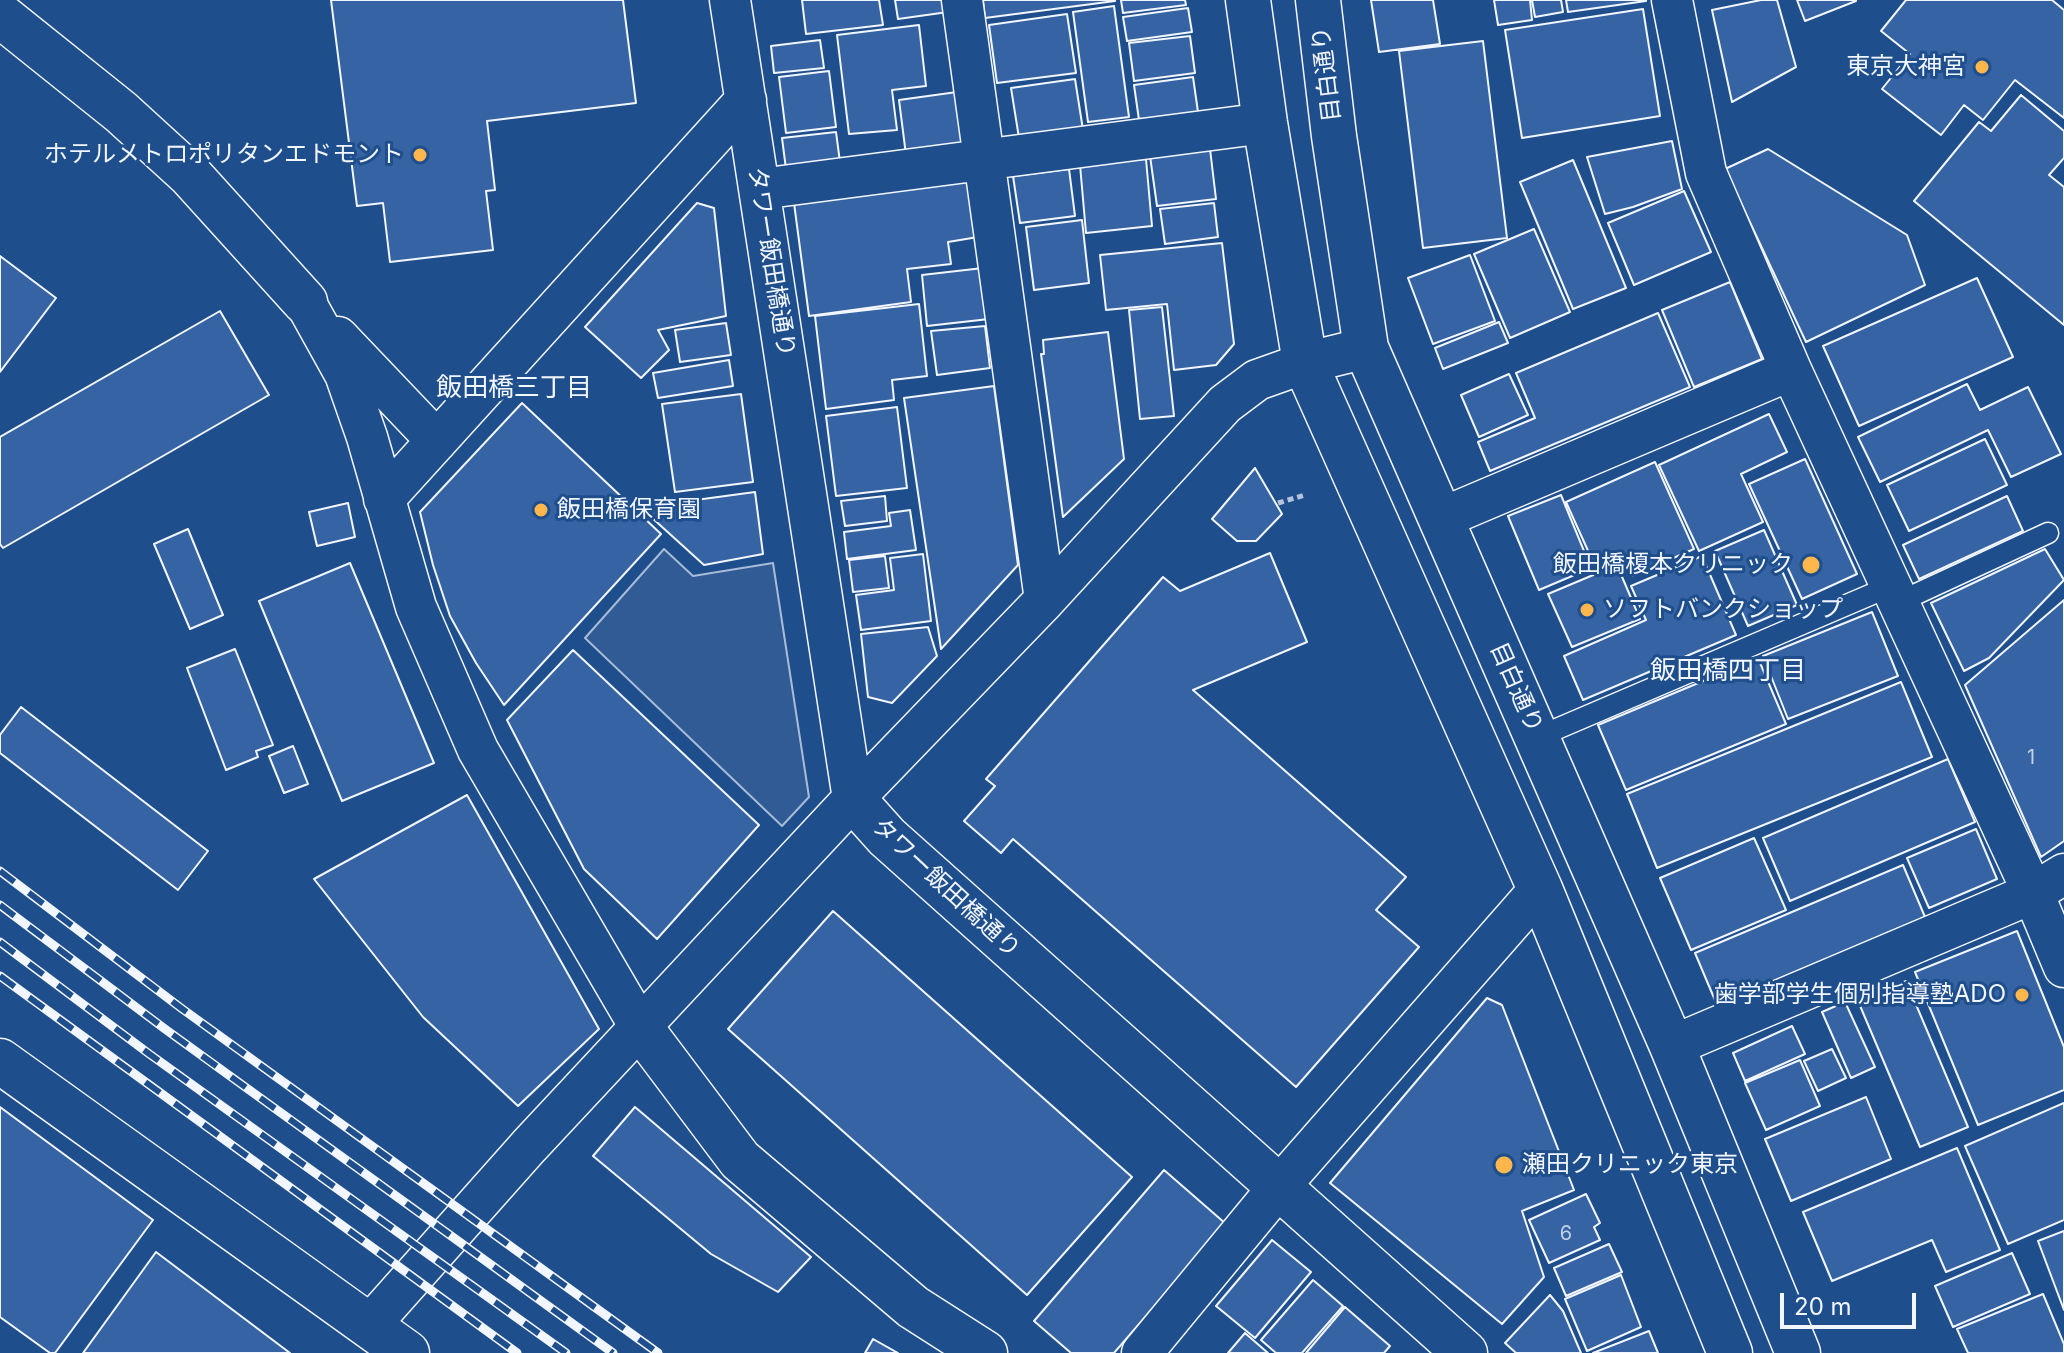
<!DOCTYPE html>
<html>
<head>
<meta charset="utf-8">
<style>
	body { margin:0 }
	#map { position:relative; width:2064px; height:1353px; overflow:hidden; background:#1f4e8c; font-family:Inter,sans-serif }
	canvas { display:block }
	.scale { position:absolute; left:1780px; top:1293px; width:136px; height:36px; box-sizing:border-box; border:4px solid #f2f6ff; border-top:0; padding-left:10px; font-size:24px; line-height:28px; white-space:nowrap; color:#f2f6ff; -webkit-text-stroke:6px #1f4e8c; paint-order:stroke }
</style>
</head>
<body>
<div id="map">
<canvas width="2064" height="1353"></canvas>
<div class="scale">20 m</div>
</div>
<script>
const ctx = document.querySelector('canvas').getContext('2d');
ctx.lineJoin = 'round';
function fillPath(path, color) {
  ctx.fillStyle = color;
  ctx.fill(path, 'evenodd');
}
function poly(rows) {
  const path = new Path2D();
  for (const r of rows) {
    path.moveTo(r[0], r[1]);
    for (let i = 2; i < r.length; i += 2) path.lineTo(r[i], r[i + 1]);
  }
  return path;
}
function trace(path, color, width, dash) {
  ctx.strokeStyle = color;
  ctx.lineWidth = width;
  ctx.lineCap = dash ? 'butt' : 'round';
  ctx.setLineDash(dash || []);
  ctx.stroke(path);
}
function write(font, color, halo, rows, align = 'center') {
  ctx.font = font + ' Inter,"Noto Sans JP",sans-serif';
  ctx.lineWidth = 6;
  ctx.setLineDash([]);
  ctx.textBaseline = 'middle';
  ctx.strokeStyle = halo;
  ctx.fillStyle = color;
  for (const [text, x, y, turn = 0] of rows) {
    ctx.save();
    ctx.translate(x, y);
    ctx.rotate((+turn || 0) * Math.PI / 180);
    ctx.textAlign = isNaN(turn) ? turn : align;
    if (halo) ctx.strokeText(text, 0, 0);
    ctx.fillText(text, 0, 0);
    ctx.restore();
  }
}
const parking = poly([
	[664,549,693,576,773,563,809,797,782,826,585,638,664,549]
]);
const building = poly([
	[331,0,623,0,636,103,487,121,495,190,486,191,493,250,390,262,383,203,357,206,331,0],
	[802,0,879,0,883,25,806,34,802,0],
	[895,0,946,0,948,12,898,19,895,0],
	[983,0,1115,0,1115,1,985,18,983,0],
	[1121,0,1185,0,1186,5,1123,13,1121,0],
	[1371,0,1433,0,1440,44,1379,52,1371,0],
	[1494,0,1530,0,1532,20,1498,25,1494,0],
	[1532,0,1561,0,1563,12,1535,17,1532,0],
	[1566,0,1646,0,1646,1,1568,12,1566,0],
	[1761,0,1777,0,1796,67,1732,102,1712,10,1761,0],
	[1797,0,1856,0,1856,1,1805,21,1797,0],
	[1906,0,2052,0,2064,10,2064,118,2015,80,1983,120,1964,105,1941,135,1882,89,1910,54,1881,31,1906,0],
	[1114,6,1129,117,1088,122,1073,12,1114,6],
	[1188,8,1192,32,1127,41,1123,17,1188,8],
	[1643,9,1660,116,1522,138,1505,30,1643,9],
	[1067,14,1076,73,997,83,989,25,1067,14],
	[919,25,926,86,892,90,897,130,849,134,837,35,919,25],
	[1190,36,1195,73,1134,81,1129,43,1190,36],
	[820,40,824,68,774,73,771,46,820,40],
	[1483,41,1507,238,1423,248,1399,51,1483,41],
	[829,71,836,127,786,133,779,77,829,71],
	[1193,77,1198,112,1139,120,1134,85,1193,77],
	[1075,79,1083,130,1019,138,1011,88,1075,79],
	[957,92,965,148,906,155,899,100,957,92],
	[2021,95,2064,131,2064,158,2049,175,2064,187,2064,325,1914,201,1979,122,1991,131,2021,95],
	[836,132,840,162,786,169,782,138,836,132],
	[1672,141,1682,189,1633,207,1605,214,1587,157,1672,141],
	[1210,149,1216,199,1157,206,1150,156,1210,149],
	[1768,149,1907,235,1925,285,1806,342,1725,169,1768,149],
	[1146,159,1152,226,1086,233,1080,165,1146,159],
	[1573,160,1626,288,1573,309,1520,182,1573,160],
	[1069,169,1075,216,1020,223,1013,176,1069,169],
	[970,180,978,237,948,242,951,264,907,269,911,302,809,316,794,203,970,180],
	[1684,191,1711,252,1634,285,1608,223,1684,191],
	[697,203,714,208,726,316,658,330,669,350,641,378,585,327,697,203],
	[1214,203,1218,237,1165,244,1160,209,1214,203],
	[1082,220,1089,283,1034,290,1026,227,1082,220],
	[1534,229,1570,312,1510,338,1474,254,1534,229],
	[1222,243,1234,344,1216,365,1174,370,1167,304,1106,310,1100,255,1222,243],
	[1470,255,1495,321,1433,344,1408,278,1470,255],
	[0,256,56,298,0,372,0,256],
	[983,268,989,319,927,326,922,275,983,268],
	[1977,278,2013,357,1859,426,1823,346,1977,278],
	[1730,282,1762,359,1694,387,1662,310,1730,282],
	[919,304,927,376,892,380,894,400,826,409,815,316,919,304],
	[1162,307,1174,416,1140,419,1129,310,1162,307],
	[220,311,269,395,3,548,0,544,0,437,220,311],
	[1658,313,1690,387,1490,471,1478,442,1535,418,1516,373,1658,313],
	[1499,322,1508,343,1443,369,1435,348,1499,322],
	[726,323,731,355,680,362,675,330,726,323],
	[985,326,990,368,937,375,931,331,985,326],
	[1108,332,1124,459,1063,517,1041,354,1044,354,1043,340,1108,332],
	[729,360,733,386,658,398,653,373,729,360],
	[1509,374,1528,415,1479,437,1461,395,1509,374],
	[1967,384,1980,410,2028,387,2061,454,2011,477,1988,430,1880,482,1858,437,1967,384],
	[994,386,1018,565,941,649,904,398,994,386],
	[741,394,753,482,675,492,662,404,741,394],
	[522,403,661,534,504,705,476,663,450,616,433,565,420,512,522,403],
	[897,407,907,488,836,496,826,416,897,407],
	[1769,414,1787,452,1741,474,1763,522,1699,551,1659,465,1769,414],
	[1985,439,2007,485,1909,531,1887,485,1985,439],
	[1805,459,1857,574,1802,599,1749,484,1805,459],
	[1655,462,1694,549,1632,576,1621,552,1594,564,1566,502,1655,462],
	[1255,468,1282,514,1256,541,1237,541,1212,519,1255,468],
	[755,492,763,554,704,565,650,516,651,506,755,492],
	[1561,495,1591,568,1539,590,1508,516,1561,495],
	[885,496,887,521,845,526,841,501,885,496],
	[2007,496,2023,531,1919,579,1903,545,2007,496],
	[348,503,355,537,317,546,309,512,348,503],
	[910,510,916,550,847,559,844,532,891,526,889,513,910,510],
	[188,529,223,615,190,629,154,544,188,529],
	[1764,530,1797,605,1748,626,1715,551,1764,530],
	[2045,549,2064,580,1989,658,1964,671,1931,603,2045,549],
	[1270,553,1307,642,1193,690,1406,877,1376,910,1419,947,1296,1087,1013,839,1001,853,964,821,995,786,986,779,1163,577,1180,591,1270,553],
	[923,554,931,621,861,630,856,595,894,590,890,558,923,554],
	[885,556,889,588,853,592,849,560,885,556],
	[1702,556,1736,635,1583,700,1564,656,1646,620,1631,586,1702,556],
	[350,563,434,763,342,801,259,601,350,563],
	[1617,565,1640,619,1572,647,1548,594,1617,565],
	[2064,600,2064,841,2041,857,1965,685,2064,600],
	[1872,612,1898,676,1788,719,1763,656,1872,612],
	[928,627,937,656,892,703,868,697,861,634,928,627],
	[235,649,273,745,256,751,258,757,226,770,187,668,235,649],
	[573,650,759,825,657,939,584,869,507,720,573,650],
	[1758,658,1786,724,1626,790,1598,725,1758,658],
	[1901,682,1932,757,1657,868,1627,794,1901,682],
	[21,707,208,851,178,890,0,753,0,735,21,707],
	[293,746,308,784,284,793,269,756,293,746],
	[1948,759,1975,822,1790,901,1763,838,1948,759],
	[467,795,599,1029,518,1106,423,1017,314,879,467,795],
	[1976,829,1997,879,1929,908,1907,858,1976,829],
	[1754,838,1786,910,1691,950,1660,878,1754,838],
	[1903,865,1925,917,1717,1005,1695,953,1903,865],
	[833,911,1132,1177,1027,1295,728,1029,833,911],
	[2017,931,2064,1047,2064,1090,1978,1125,1915,972,2017,931],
	[1906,981,1968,1127,1920,1147,1858,1001,1906,981],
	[1487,998,1502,1005,1574,1190,1522,1211,1544,1277,1502,1324,1330,1183,1487,998],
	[1845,1002,1875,1067,1851,1078,1822,1012,1845,1002],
	[1792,1026,1805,1054,1745,1081,1733,1053,1792,1026],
	[1832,1049,1846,1078,1818,1091,1804,1061,1832,1049],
	[1800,1060,1820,1106,1766,1130,1745,1083,1800,1060],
	[1866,1097,1891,1159,1791,1201,1765,1139,1866,1097],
	[2064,1103,2064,1220,2008,1244,1965,1146,2064,1103],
	[0,1107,153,1220,55,1353,50,1353,0,1317,0,1107],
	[635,1107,811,1257,778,1292,711,1254,593,1156,635,1107],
	[1957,1148,2000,1250,1946,1272,1932,1240,1832,1281,1803,1212,1957,1148],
	[1164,1170,1226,1224,1114,1353,1071,1353,1034,1321,1164,1170],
	[1586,1194,1600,1223,1594,1227,1600,1240,1549,1263,1529,1220,1586,1194],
	[2064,1231,2064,1310,2038,1241,2064,1231],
	[1272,1240,1311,1272,1255,1338,1216,1306,1272,1240],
	[1609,1244,1622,1272,1566,1296,1554,1268,1609,1244],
	[156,1252,290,1353,83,1353,156,1252],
	[2012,1253,2030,1294,1953,1327,1935,1286,2012,1253],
	[1621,1275,1641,1327,1587,1351,1565,1299,1621,1275],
	[1313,1280,1343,1306,1302,1353,1276,1353,1261,1340,1313,1280],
	[2043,1294,2064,1344,2064,1353,1968,1353,1957,1329,2043,1294],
	[1550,1295,1563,1311,1581,1353,1516,1353,1505,1343,1550,1295],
	[1345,1307,1390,1346,1384,1353,1306,1353,1345,1307],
	[1649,1331,1658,1353,1593,1353,1649,1331],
	[1245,1333,1268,1353,1228,1353,1245,1333],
	[873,1339,898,1353,865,1353,873,1339]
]);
const path = poly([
	[1278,503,1305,495]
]);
const service = poly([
	[1899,602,2048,533],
	[1538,737,1891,586]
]);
const minor = poly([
	[730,0,853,799],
	[962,0,1045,600],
	[1672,0,1706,173,1791,370,2033,893,2064,967],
	[760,189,1265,123],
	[305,302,345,374,367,437,416,607,478,750,640,1027],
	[338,337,437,441],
	[384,499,746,100],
	[1442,518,1791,370],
	[1672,1046,2033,893,2064,874],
	[369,1326,529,1146,853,799,1045,600,1225,404,1257,380,1305,363,1366,348],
	[1142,1353,1278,1188,1540,889]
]);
const tertiary = poly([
	[0,15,121,112,190,175,305,302],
	[853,799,887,837,1465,1353],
	[640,1027,740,1160,913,1307,985,1353],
	[0,1061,407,1353]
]);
const primary = poly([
	[1248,0,1265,123,1305,363,1540,889,1730,1353],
	[1318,0,1334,136,1366,348,1672,1046,1798,1353]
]);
const rail = poly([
	[0,871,181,1008,658,1353],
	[0,905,165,1029,613,1353],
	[0,942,148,1053,566,1353],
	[0,976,517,1353]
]);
const markers = [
	[1982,67,8,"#ffb74d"],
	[420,155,8,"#ffb74d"],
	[541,510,8,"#ffb74d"],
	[1811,565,10,"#ffb74d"],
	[1587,610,8,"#ffb74d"],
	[2022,995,8,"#ffb74d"],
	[1504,1165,10,"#ffb74d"]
];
const numberNames = [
	["1",2031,758],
	["6",1566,1234]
];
const poiNames = [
	["東京大神宮",1966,67],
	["ホテルメトロポリタンエドモント",404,155],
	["飯田橋保育園",557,510,"left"],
	["飯田橋榎本クリニック",1793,565],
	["ソフトバンクショップ",1603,610,"left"],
	["歯学部学生個別指導塾ADO",2006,995],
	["瀬田クリニック東京",1522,1165,"left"]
];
const streetNames = [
	["目白通り",1327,74,-97],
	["タワー飯田橋通り",771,262,81],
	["目白通り",1516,688,66],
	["タワー飯田橋通り",946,888,43]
];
const neighbourhoodNames = [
	["飯田橋三丁目",514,388],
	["飯田橋四丁目",1728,671]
];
fillPath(parking, '#305b95');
trace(parking, '#a8bbd7', 2);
fillPath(building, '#3563a3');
trace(building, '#f2f6ff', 2);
trace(service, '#f2f6ff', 23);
trace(minor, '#f2f6ff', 43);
trace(tertiary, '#f2f6ff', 47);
trace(primary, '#f2f6ff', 47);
trace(path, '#b3c4dc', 5, [6, 4]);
trace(service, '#1f4e8c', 20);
trace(minor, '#1f4e8c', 40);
trace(tertiary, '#1f4e8c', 44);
trace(primary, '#1f4e8c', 44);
trace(rail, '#f2f6ff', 9);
trace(rail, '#1f4e8c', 6, [18]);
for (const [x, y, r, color] of markers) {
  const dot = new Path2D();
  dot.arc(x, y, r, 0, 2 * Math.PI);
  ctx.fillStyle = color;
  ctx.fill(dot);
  trace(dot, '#1f4e8c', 3);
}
write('20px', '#c3d1e8', null, numberNames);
write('24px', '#f2f6ff', '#1f4e8c', poiNames, 'right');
write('24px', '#f2f6ff', '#1f4e8c', streetNames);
write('26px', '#f2f6ff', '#1f4e8c', neighbourhoodNames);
</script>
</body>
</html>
